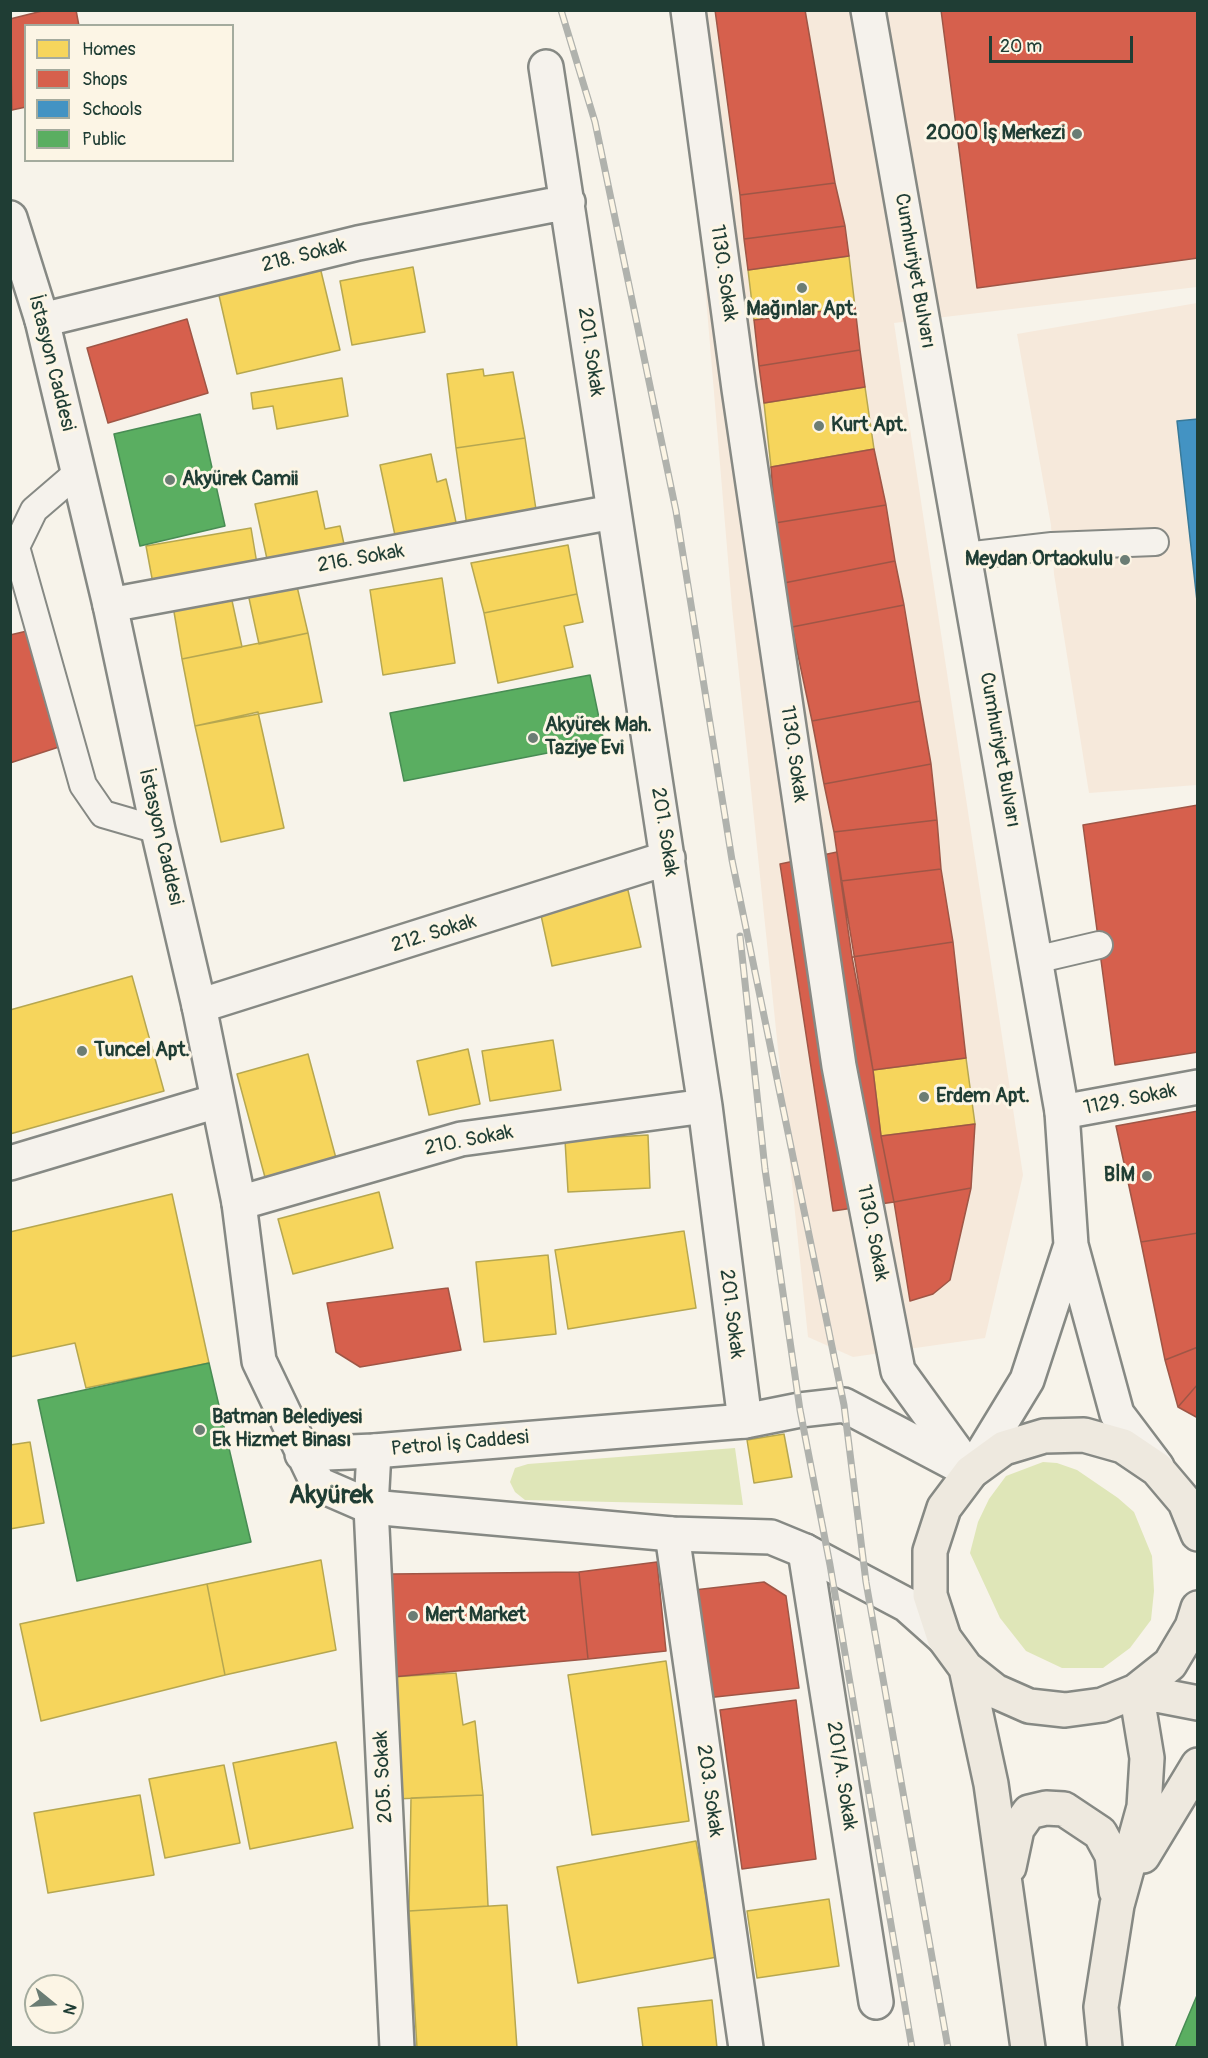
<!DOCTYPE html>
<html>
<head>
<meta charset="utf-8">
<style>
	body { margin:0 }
	#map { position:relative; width:1208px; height:2058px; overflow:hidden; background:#f7f3ea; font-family:Pangolin,sans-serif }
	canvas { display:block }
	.frame { position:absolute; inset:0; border:12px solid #1f3d34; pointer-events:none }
	.legend { position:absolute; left:24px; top:24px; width:210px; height:138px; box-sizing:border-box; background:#fcf5e5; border:2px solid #a4ab9e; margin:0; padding:8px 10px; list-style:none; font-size:18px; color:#1f3d34 }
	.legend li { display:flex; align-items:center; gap:12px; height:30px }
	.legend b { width:30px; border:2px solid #a4ab9e }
	.north { position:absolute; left:24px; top:1974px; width:60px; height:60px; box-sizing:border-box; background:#fcf5e5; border:2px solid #a4ab9e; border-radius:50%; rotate:108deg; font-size:16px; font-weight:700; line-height:24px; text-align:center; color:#1f3d34 }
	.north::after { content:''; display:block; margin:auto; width:21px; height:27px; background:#6b7d74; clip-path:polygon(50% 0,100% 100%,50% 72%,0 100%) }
	.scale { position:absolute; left:989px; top:36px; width:144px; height:27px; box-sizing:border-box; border:3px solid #1f3d34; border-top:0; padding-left:8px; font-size:18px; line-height:21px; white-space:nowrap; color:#1f3d34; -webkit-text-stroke:4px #fcf5e5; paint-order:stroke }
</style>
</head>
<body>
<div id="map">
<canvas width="1208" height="2058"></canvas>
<div class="frame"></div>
<ul class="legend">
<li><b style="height:16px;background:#f6d55c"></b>Homes</li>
<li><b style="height:16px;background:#d6604d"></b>Shops</li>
<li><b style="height:16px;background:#4393c3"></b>Schools</li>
<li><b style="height:16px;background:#5aae61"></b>Public</li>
</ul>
<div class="north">N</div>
<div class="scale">20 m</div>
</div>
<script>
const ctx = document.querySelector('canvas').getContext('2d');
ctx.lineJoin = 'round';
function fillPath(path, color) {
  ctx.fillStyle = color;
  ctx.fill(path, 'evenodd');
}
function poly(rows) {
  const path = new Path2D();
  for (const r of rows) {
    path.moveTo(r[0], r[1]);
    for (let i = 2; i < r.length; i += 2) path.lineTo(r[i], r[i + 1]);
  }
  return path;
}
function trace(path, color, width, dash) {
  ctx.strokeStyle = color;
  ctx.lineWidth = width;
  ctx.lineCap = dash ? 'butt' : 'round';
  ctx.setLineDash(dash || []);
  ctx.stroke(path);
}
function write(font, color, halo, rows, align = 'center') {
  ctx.font = font + ' Pangolin,sans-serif';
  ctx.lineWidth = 6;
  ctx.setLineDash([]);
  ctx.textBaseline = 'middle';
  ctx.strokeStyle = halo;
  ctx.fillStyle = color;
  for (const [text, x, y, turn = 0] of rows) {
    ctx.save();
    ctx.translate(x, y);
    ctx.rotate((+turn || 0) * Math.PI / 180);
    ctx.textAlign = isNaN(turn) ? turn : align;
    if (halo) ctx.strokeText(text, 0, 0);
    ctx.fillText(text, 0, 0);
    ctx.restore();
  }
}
const built = poly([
	[682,11,1197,11,1197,287,894,323,1023,1175,985,1338,853,1357,808,1337,732,607],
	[1197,303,1197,785,1089,793,1054,574,1051,525,1017,334]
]);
const green = poly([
	[735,1448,743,1505,525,1500,515,1492,510,1482,515,1468,528,1464],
	[1043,1462,1057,1463,1077,1470,1118,1498,1134,1512,1152,1556,1154,1591,1151,1620,1130,1648,1103,1668,1062,1668,1026,1651,1000,1618,970,1553,978,1522,989,1499,1006,1476]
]);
const homes = poly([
	[849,256,855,307,754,320,748,270,849,256],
	[320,267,340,350,237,374,218,291,320,267],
	[413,267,425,332,352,345,340,281,413,267],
	[483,369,484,376,513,372,525,438,456,448,447,374,483,369],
	[342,378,348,416,277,429,273,406,253,409,251,393,342,378],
	[865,387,874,449,771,467,764,403,865,387],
	[525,438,537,516,467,526,456,448,525,438],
	[431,454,437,482,446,479,457,527,396,540,380,465,431,454],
	[317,491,325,529,340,526,344,544,267,559,255,504,317,491],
	[251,528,258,570,154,589,146,546,251,528],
	[568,545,577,594,484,613,471,563,568,545],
	[295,578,308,633,259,644,247,589,295,578],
	[442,578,455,663,383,675,370,590,442,578],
	[577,594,583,622,564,626,573,667,498,683,484,613,577,594],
	[231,596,242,647,182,659,173,606,231,596],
	[308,633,322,702,195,726,182,659,308,633],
	[258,712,284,828,221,842,195,726,258,712],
	[627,886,641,947,552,966,539,906,627,886],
	[132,976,164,1091,10,1134,10,1010,132,976],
	[553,1040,561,1090,490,1101,482,1051,553,1040],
	[468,1049,480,1104,429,1115,417,1061,468,1049],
	[308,1054,337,1162,266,1181,237,1074,308,1054],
	[966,1058,975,1124,881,1136,873,1070,966,1058],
	[648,1135,650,1188,568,1192,565,1140,648,1135],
	[379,1192,393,1248,293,1274,278,1219,379,1192],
	[172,1194,209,1363,86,1388,75,1343,10,1357,10,1232,172,1194],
	[684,1231,696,1308,568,1329,555,1250,684,1231],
	[548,1255,556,1334,484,1342,476,1262,548,1255],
	[784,1434,792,1477,754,1483,747,1440,784,1434],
	[30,1442,44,1523,10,1529,10,1445,30,1442],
	[321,1560,336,1650,225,1675,207,1584,321,1560],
	[207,1584,225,1675,41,1721,20,1624,207,1584],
	[666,1661,689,1821,592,1835,568,1675,666,1661],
	[456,1673,463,1725,475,1721,483,1795,396,1799,392,1677,456,1673],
	[336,1742,353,1828,250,1849,233,1763,336,1742],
	[224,1765,240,1843,165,1858,149,1779,224,1765],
	[140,1795,154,1875,48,1893,34,1813,140,1795],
	[483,1795,488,1906,409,1911,411,1798,483,1795],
	[696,1841,717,1957,578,1983,557,1867,696,1841],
	[829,1899,839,1966,757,1978,747,1911,829,1899],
	[507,1905,517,2048,417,2048,409,1911,507,1905],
	[712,2000,717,2048,643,2048,638,2008,712,2000]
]);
const shops = poly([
	[46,10,76,10,79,26,26,26,26,107,12,110,10,19,46,10],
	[715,10,805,10,835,183,740,195,715,10],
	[941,10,1198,10,1198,258,977,288,941,10],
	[835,183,845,226,744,239,740,195,835,183],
	[845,226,849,256,748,270,744,239,845,226],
	[855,307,860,350,759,366,754,320,855,307],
	[187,319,208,393,108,423,87,348,187,319],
	[860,350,865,387,764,403,759,366,860,350],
	[874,449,886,505,775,523,771,467,874,449],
	[886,505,895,561,784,583,775,523,886,505],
	[895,561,904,605,792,627,784,583,895,561],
	[904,605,920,701,812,721,792,627,904,605],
	[27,631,68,744,10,763,10,635,27,631],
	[920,701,931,764,824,784,812,721,920,701],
	[931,764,937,820,834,832,824,784,931,764],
	[1198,805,1198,1052,1115,1065,1083,825,1198,805],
	[937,820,941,869,841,881,834,832,937,820],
	[837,852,873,1070,881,1136,894,1202,833,1211,780,864,837,852],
	[941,869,953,942,852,957,841,881,941,869],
	[953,942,966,1058,873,1070,852,957,953,942],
	[1198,1111,1198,1233,1141,1242,1116,1126,1198,1111],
	[975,1124,971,1188,894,1202,881,1136,975,1124],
	[971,1188,950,1280,933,1294,910,1301,894,1202,971,1188],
	[1198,1233,1198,1347,1165,1360,1141,1242,1198,1233],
	[448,1288,461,1350,360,1367,336,1352,327,1303,448,1288],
	[1198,1347,1198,1384,1178,1407,1165,1360,1198,1347],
	[1198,1384,1198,1418,1178,1407,1198,1384],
	[657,1562,666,1651,588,1659,579,1572,657,1562],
	[579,1572,588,1659,392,1677,392,1574,579,1572],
	[764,1582,786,1596,799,1688,706,1698,694,1590,764,1582],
	[796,1700,816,1859,742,1869,720,1710,796,1700]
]);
const schools = poly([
	[1198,419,1198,610,1177,421,1198,419]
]);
const public = poly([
	[200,414,225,526,140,546,114,434,200,414],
	[590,675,604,742,404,781,390,713,590,675],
	[209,1363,251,1542,77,1581,38,1400,209,1363],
	[1198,1993,1198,2048,1175,2048,1179,2038,1198,1993]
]);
const lane = poly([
	[77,473,34,510,16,547,83,785,103,814,158,830],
	[965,556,1052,546,1155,542],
	[1035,960,1099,945]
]);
const street = poly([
	[688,10,739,389,839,1066,898,1371,971,1472],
	[546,67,705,1106,745,1421],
	[42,320,358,243,568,202],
	[110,605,613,512],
	[199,1006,668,858],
	[1062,1112,1198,1087],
	[10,1163,217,1101],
	[239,1203,461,1139,705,1106],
	[374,1451,371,1507,397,2048],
	[672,1534,746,2048],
	[805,1551,876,2002]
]);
const secondary = poly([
	[10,218,42,320,110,605,158,830,199,1006,239,1203,259,1361,318,1484,371,1507,672,1534,771,1537,805,1551,907,1605,944,1638],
	[1071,1245,1117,1414,1157,1467],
	[302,1454,374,1451,745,1421,800,1410,844,1405,971,1472,1027,1380,1071,1245,1062,1112,868,10]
]);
const primary = poly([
	[1198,1534,1185,1502,1157,1469,1123,1446,1084,1435,1044,1436,1004,1448,971,1472,944,1508,930,1551,930,1595,944,1638,966,1668,995,1691,1029,1706,1065,1710,1102,1705,1136,1691,1170,1664,1192,1627,1198,1608],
	[966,1668,991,1784,1028,2048],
	[1143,1856,1198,1765],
	[1009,1867,1017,1829,1029,1812,1046,1808,1064,1809,1100,1833,1112,1855,1116,1891],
	[1105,2048,1101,2007,1117,1905,1144,1807,1147,1758,1136,1691,1198,1703]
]);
const rail = poly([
	[561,10,595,122,676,511,732,860,844,1405,866,1582,948,2048],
	[740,936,765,1169,800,1410,830,1565,912,2048]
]);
const markers = [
	[1077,134,6,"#6b7d74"],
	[802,288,6,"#6b7d74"],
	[819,426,6,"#6b7d74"],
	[170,480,6,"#6b7d74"],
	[1125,560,6,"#6b7d74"],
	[533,738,6,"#6b7d74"],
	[82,1051,6,"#6b7d74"],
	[924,1097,6,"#6b7d74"],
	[1147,1176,6,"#6b7d74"],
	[200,1430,6,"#6b7d74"],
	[413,1616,6,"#6b7d74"]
];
const poiNames = [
	["2000 İş Merkezi",1065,134,"right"],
	["Mağınlar Apt.",802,310,"center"],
	["Kurt Apt.",831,426],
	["Akyürek Camii",182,480],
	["Meydan Ortaokulu",1113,560,"right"],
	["Akyürek Mah.",545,726],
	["Taziye Evi",545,749],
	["Tuncel Apt.",94,1051],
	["Erdem Apt.",936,1097],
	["BİM",1135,1176,"right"],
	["Batman Belediyesi",212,1418],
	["Ek Hizmet Binası",212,1441],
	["Mert Market",425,1616]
];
const streetNames = [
	["218. Sokak",304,256,-14],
	["Cumhuriyet Bulvarı",914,271,80],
	["1130. Sokak",723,273,82],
	["201. Sokak",590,352,82],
	["İstasyon Caddesi",51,363,76],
	["216. Sokak",361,559,-10],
	["Cumhuriyet Bulvarı",999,750,80],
	["1130. Sokak",793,754,82],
	["201. Sokak",664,832,81],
	["İstasyon Caddesi",160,837,77],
	["212. Sokak",434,934,-17],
	["1129. Sokak",1130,1100,-11],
	["210. Sokak",469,1141,-11],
	["1130. Sokak",872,1233,79],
	["201. Sokak",731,1314,83],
	["Petrol İş Caddesi",460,1444,-5],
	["201/A. Sokak",841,1776,81],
	["205. Sokak",384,1777,-93],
	["203. Sokak",709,1791,82]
];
const districtNames = [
	["Akyürek",331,1496]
];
fillPath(built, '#f6e9db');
fillPath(green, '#dfe6b8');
fillPath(homes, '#f6d55c');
trace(homes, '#b6a750', 1.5);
fillPath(shops, '#d6604d');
trace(shops, '#9f5646', 1.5);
fillPath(schools, '#4393c3');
trace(schools, '#387998', 1.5);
fillPath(public, '#5aae61');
trace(public, '#488c54', 1.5);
trace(lane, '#868984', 30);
trace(street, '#868984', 38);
trace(secondary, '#868984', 38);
trace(primary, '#868984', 38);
trace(lane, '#f5f2ec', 26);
trace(street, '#f5f2ec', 33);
trace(secondary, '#f5f2ec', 33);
trace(primary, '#eee9df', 33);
trace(rail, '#b0b2ad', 7);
trace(rail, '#fcf5e5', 4.5, [14]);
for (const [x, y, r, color] of markers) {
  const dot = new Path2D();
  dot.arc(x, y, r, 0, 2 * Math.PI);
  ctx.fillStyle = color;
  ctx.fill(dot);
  trace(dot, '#fcf5e5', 2);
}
write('bold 20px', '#1f3d34', '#fcf5e5', poiNames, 'left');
write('20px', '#1f3d34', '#fcf5e5', streetNames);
write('bold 26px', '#1f3d34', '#fcf5e5', districtNames);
</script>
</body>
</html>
